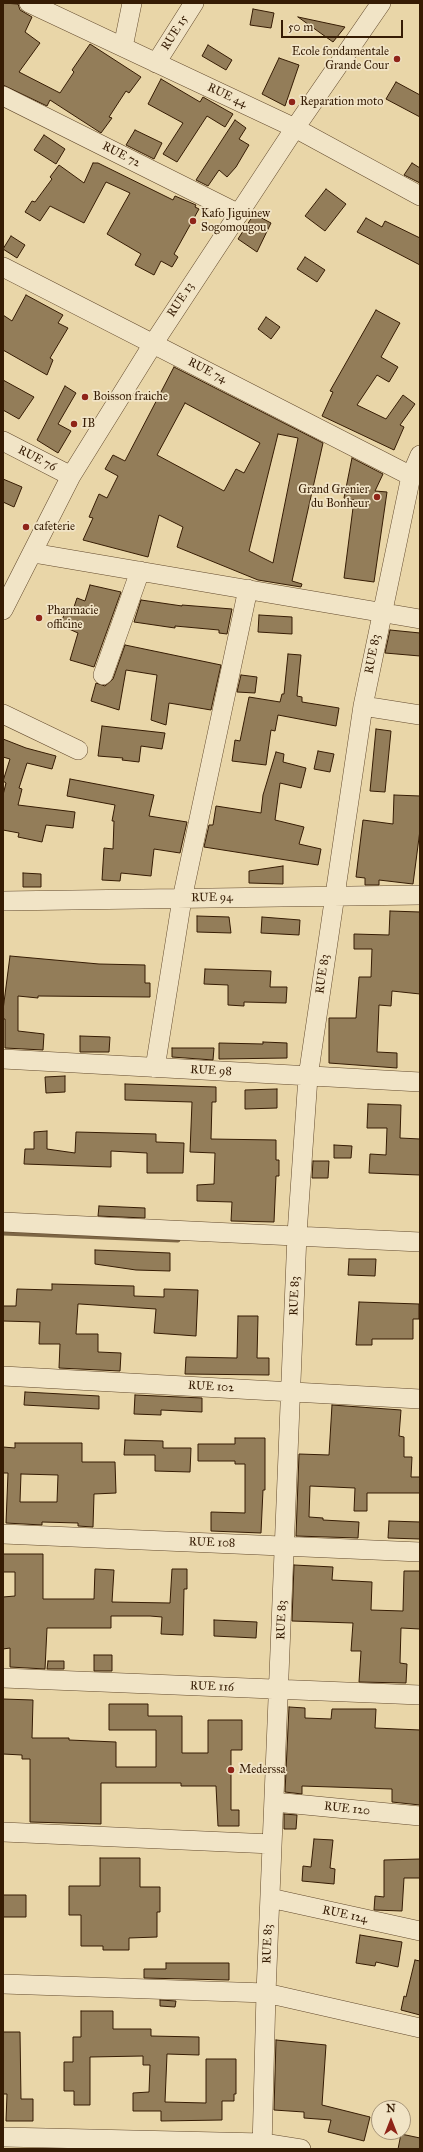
<!DOCTYPE html>
<html>
<head>
<meta charset="utf-8">
<style>
	body { margin:0 }
	#map { position:relative; width:423px; height:2152px; overflow:hidden; background:#e9d6a8; font-family:"IM FELL Great Primer",serif }
	canvas { display:block }
	.frame { position:absolute; inset:0; border:4px solid #361c04; pointer-events:none }
	.north { position:absolute; left:371px; top:2100px; width:40px; height:40px; box-sizing:border-box; background:#f1e4c6; border:1px solid #a69478; border-radius:50%; rotate:0deg; font-size:11px; font-weight:700; line-height:16px; text-align:center; color:#361c04 }
	.north::after { content:''; display:block; margin:auto; width:14px; height:18px; background:#8f2418; clip-path:polygon(50% 0,100% 100%,50% 72%,0 100%) }
	.scale { position:absolute; left:281px; top:20px; width:122px; height:18px; box-sizing:border-box; border:2px solid #361c04; border-top:0; padding-left:5px; font-size:12px; line-height:14px; white-space:nowrap; color:#361c04; -webkit-text-stroke:3px #f1e4c6; paint-order:stroke }
</style>
</head>
<body>
<div id="map">
<canvas width="423" height="2152"></canvas>
<div class="frame"></div>
<div class="north">N</div>
<div class="scale">50 m</div>
</div>
<script>
const ctx = document.querySelector('canvas').getContext('2d');
ctx.lineJoin = 'round';
function poly(rows) {
  const path = new Path2D();
  for (const r of rows) {
    path.moveTo(r[0], r[1]);
    for (let i = 2; i < r.length; i += 2) path.lineTo(r[i], r[i + 1]);
  }
  return path;
}
function trace(path, color, width, dash) {
  ctx.strokeStyle = color;
  ctx.lineWidth = width;
  ctx.lineCap = dash ? 'butt' : 'round';
  ctx.setLineDash(dash || []);
  ctx.stroke(path);
}
function fillPath(path, color) {
  ctx.fillStyle = color;
  ctx.fill(path, 'evenodd');
}
function write(font, color, halo, rows, align = 'center') {
  ctx.font = font + ' "IM FELL Great Primer",serif';
  ctx.lineWidth = 3.5;
  ctx.setLineDash([]);
  ctx.textBaseline = 'middle';
  ctx.strokeStyle = halo;
  ctx.fillStyle = color;
  for (const [text, x, y, turn = 0] of rows) {
    ctx.save();
    ctx.translate(x, y);
    ctx.rotate((+turn || 0) * Math.PI / 180);
    ctx.textAlign = isNaN(turn) ? turn : align;
    if (halo) ctx.strokeText(text, 0, 0);
    ctx.fillText(text, 0, 0);
    ctx.restore();
  }
}
const stream = poly([
	[3,1233,178,1240]
]);
const building = poly([
	[3,3,18,4,20,10,32,17,25,32,40,43,19,72,60,93,74,72,72,70,90,44,141,77,129,93,126,91,109,117,112,118,101,133,50,100,47,106,3,85,3,3],
	[253,9,274,13,271,28,250,25,253,9],
	[298,17,345,27,333,42,298,17],
	[208,45,232,60,226,70,202,56,208,45],
	[279,58,299,65,285,106,262,94,279,58],
	[161,79,200,102,203,97,233,114,225,127,207,116,177,162,163,154,183,123,148,104,161,79],
	[396,82,420,95,420,117,386,99,396,82],
	[235,120,246,128,239,139,249,145,236,167,227,177,219,170,208,186,196,180,235,120],
	[135,130,162,143,154,159,126,145,135,130],
	[44,135,65,149,56,164,34,150,44,135],
	[93,163,98,163,173,200,175,196,196,205,195,207,199,209,174,254,178,257,172,267,161,261,154,275,135,265,141,254,107,234,130,193,106,182,84,223,50,206,40,221,25,212,32,201,35,202,52,179,50,177,59,165,84,183,93,163],
	[412,163,420,168,420,183,404,175,412,163],
	[326,189,346,204,325,231,305,216,326,189],
	[254,214,271,223,257,252,238,239,254,214],
	[366,218,382,227,385,221,420,238,420,265,357,232,366,218],
	[11,236,25,245,17,258,3,249,11,236],
	[305,257,325,270,317,282,297,269,305,257],
	[26,295,63,315,58,323,68,328,50,358,53,360,47,375,3,350,3,315,12,321,26,295],
	[376,310,400,323,381,357,398,367,389,382,377,375,357,405,386,419,403,395,415,404,400,425,404,427,394,450,322,416,333,392,330,391,376,310],
	[266,317,280,327,271,339,258,329,266,317],
	[174,367,323,443,292,581,302,584,301,587,258,580,177,547,183,527,159,515,148,557,83,540,93,518,89,517,99,494,107,498,118,476,105,469,113,455,125,461,174,367],
	[185,403,260,443,244,473,236,469,224,491,157,455,185,403],
	[278,434,298,438,273,563,249,551,278,434],
	[3,380,34,397,19,419,3,410,3,380],
	[65,386,76,393,58,424,71,431,58,453,37,440,65,386],
	[352,458,383,474,375,491,387,492,374,582,344,578,354,500,344,498,352,458],
	[3,479,22,487,14,507,3,502,3,479],
	[90,585,121,592,94,667,70,660,78,633,60,625,66,610,72,613,77,598,85,601,90,585],
	[141,600,182,606,182,605,232,609,227,634,219,633,219,630,175,626,175,628,134,622,141,600],
	[259,615,292,617,292,634,258,632,259,615],
	[390,630,420,633,420,656,385,653,390,630],
	[125,645,221,665,211,710,169,703,166,725,151,720,157,675,126,670,119,710,91,701,96,683,105,686,113,679,125,645],
	[288,654,301,655,297,696,302,697,302,702,339,708,336,726,278,715,275,731,271,730,266,765,232,761,235,740,240,741,249,697,280,702,282,694,284,694,288,654],
	[241,675,257,677,255,693,237,692,241,675],
	[102,726,165,733,162,749,141,746,139,762,122,760,123,758,98,756,102,726],
	[376,729,391,731,385,792,370,791,376,729],
	[3,739,26,748,56,756,52,769,27,763,19,788,22,789,18,805,75,812,73,828,46,825,42,842,18,837,19,833,3,830,3,795,6,783,3,781,10,759,3,757,3,739],
	[318,751,334,754,330,772,314,769,318,751],
	[276,752,284,754,283,762,306,768,301,788,280,783,275,820,304,827,299,844,321,849,318,865,204,847,209,825,213,825,216,806,261,813,263,795,276,752],
	[70,779,154,795,149,816,187,822,180,853,154,849,151,876,121,873,120,881,102,880,104,848,113,849,114,821,112,821,115,805,67,796,70,779],
	[394,795,420,796,420,830,413,884,379,880,379,885,365,885,365,878,356,877,363,820,393,824,394,795],
	[283,866,283,884,249,883,249,871,283,866],
	[23,873,41,874,41,887,23,887,23,873],
	[390,911,420,912,420,994,392,991,391,1006,379,1005,377,1052,397,1053,397,1068,329,1063,329,1018,356,1018,359,977,371,977,372,949,354,949,354,934,389,935,390,911],
	[197,916,229,917,231,933,197,932,197,916],
	[262,917,300,920,299,935,261,933,262,917],
	[10,956,99,964,145,965,145,983,150,983,150,997,38,996,38,998,18,996,18,1031,44,1034,43,1050,5,1048,5,1019,3,1019,3,1010,10,956],
	[205,969,271,971,270,987,287,987,286,1003,244,1002,244,1006,228,1005,228,985,204,984,205,969],
	[80,1036,110,1037,109,1052,80,1052,80,1036],
	[263,1042,287,1043,287,1058,219,1059,219,1043,263,1044,263,1042],
	[172,1048,214,1048,213,1060,172,1057,172,1048],
	[65,1076,65,1092,46,1093,45,1077,65,1076],
	[125,1084,216,1087,216,1102,212,1102,211,1139,276,1140,276,1160,279,1160,279,1176,276,1176,274,1222,231,1221,232,1202,197,1201,197,1185,214,1184,215,1153,190,1152,192,1102,125,1100,125,1084],
	[277,1089,277,1108,245,1109,245,1090,277,1089],
	[368,1104,401,1105,400,1138,420,1139,420,1175,369,1173,370,1154,386,1155,387,1128,367,1128,368,1104],
	[47,1131,47,1149,75,1153,76,1132,156,1134,156,1142,184,1143,183,1173,147,1173,147,1153,111,1151,111,1167,24,1164,25,1149,34,1149,34,1132,47,1131],
	[334,1145,352,1146,351,1158,334,1158,334,1145],
	[313,1161,329,1161,328,1178,312,1178,313,1161],
	[99,1206,145,1208,145,1218,98,1216,99,1206],
	[95,1250,170,1253,170,1271,136,1270,95,1264,95,1250],
	[349,1259,376,1259,375,1276,348,1275,349,1259],
	[52,1284,134,1286,134,1296,164,1297,164,1289,198,1290,196,1336,154,1333,156,1309,80,1304,78,1304,76,1334,98,1334,98,1352,121,1353,120,1371,59,1368,60,1344,39,1344,40,1322,3,1321,3,1306,16,1306,17,1289,52,1290,52,1284],
	[359,1302,419,1304,419,1319,413,1319,413,1339,372,1339,372,1345,356,1345,359,1302],
	[238,1316,258,1316,257,1358,269,1358,269,1375,185,1374,186,1357,237,1358,238,1316],
	[25,1392,99,1396,99,1409,24,1405,25,1392],
	[135,1395,202,1398,202,1412,161,1410,161,1415,134,1414,135,1395],
	[332,1405,401,1410,399,1436,404,1437,404,1457,412,1457,411,1477,420,1477,420,1493,367,1493,367,1511,354,1511,355,1488,310,1486,309,1517,323,1518,323,1520,359,1522,358,1538,296,1536,299,1454,329,1455,332,1405],
	[235,1438,265,1438,265,1490,263,1490,261,1533,211,1531,211,1512,245,1513,245,1464,235,1464,235,1461,198,1461,198,1444,235,1444,235,1438],
	[125,1440,163,1441,163,1448,191,1448,190,1472,155,1471,155,1455,124,1455,125,1440],
	[15,1443,82,1443,82,1462,115,1462,116,1493,94,1494,93,1527,78,1526,78,1523,42,1522,42,1525,6,1523,8,1473,3,1473,3,1447,15,1448,15,1443],
	[21,1474,58,1475,57,1502,20,1502,21,1474],
	[389,1521,420,1522,420,1539,388,1538,389,1521],
	[3,1554,43,1554,43,1599,94,1599,95,1569,114,1570,112,1602,170,1603,172,1569,187,1569,187,1589,184,1589,183,1635,161,1634,162,1617,150,1616,111,1616,111,1628,47,1628,45,1669,10,1667,10,1648,3,1649,3,1597,15,1596,15,1572,3,1572,3,1554],
	[294,1565,333,1567,332,1580,372,1582,371,1610,403,1611,404,1571,420,1571,420,1629,401,1628,400,1663,407,1664,406,1683,359,1682,361,1651,351,1651,353,1623,292,1621,294,1565],
	[214,1620,257,1622,256,1638,214,1636,214,1620],
	[94,1655,112,1655,112,1671,94,1671,94,1655],
	[48,1661,64,1661,64,1669,47,1669,48,1661],
	[3,1699,33,1700,32,1738,69,1738,69,1740,116,1742,116,1767,156,1767,156,1730,109,1730,109,1704,148,1704,148,1716,182,1716,182,1753,208,1753,208,1720,242,1720,242,1750,231,1750,231,1810,239,1810,239,1826,218,1826,216,1786,181,1786,181,1783,101,1783,101,1824,30,1822,30,1759,22,1759,22,1755,3,1754,3,1699],
	[289,1707,305,1708,305,1718,331,1719,332,1709,376,1709,375,1728,420,1730,420,1805,392,1802,392,1789,302,1786,302,1794,285,1792,289,1707],
	[284,1814,297,1815,296,1829,284,1829,284,1814],
	[314,1839,333,1840,330,1868,335,1869,334,1884,302,1881,303,1866,311,1867,314,1839],
	[100,1858,140,1858,140,1887,160,1887,160,1912,157,1912,157,1937,129,1938,129,1950,103,1950,103,1946,81,1946,81,1915,69,1915,69,1886,100,1886,100,1858],
	[420,1859,420,1878,404,1878,402,1911,374,1910,375,1896,384,1897,384,1860,420,1859],
	[3,1895,26,1895,26,1917,3,1917,3,1895],
	[360,1935,402,1942,398,1967,376,1962,375,1966,356,1963,360,1935],
	[415,1960,420,1961,420,2015,401,2010,404,1996,406,1997,415,1960],
	[166,1963,229,1963,229,1980,144,1978,144,1969,166,1969,166,1963],
	[160,2000,176,2001,175,2007,160,2006,160,2000],
	[81,2011,113,2011,113,2029,151,2029,151,2036,199,2037,199,2055,167,2054,165,2102,206,2103,206,2059,236,2059,236,2094,234,2094,234,2101,222,2101,222,2120,161,2121,161,2111,133,2111,133,2093,149,2092,150,2065,143,2065,143,2056,90,2057,90,2105,74,2105,74,2091,64,2091,64,2062,73,2062,73,2037,81,2037,81,2011],
	[3,2032,20,2032,21,2099,33,2099,33,2121,6,2121,7,2094,3,2094,3,2032],
	[276,2040,326,2045,322,2105,370,2117,364,2141,328,2132,331,2120,304,2118,304,2112,274,2110,276,2040],
	[401,2134,420,2138,420,2149,398,2149,401,2134]
]);
const minor = poly([
	[29,3,295,128,420,196],
	[123,47,132,3],
	[156,63,194,3],
	[3,96,239,214],
	[3,267,411,476],
	[3,441,71,476],
	[33,553,420,619],
	[3,610,71,476,153,344,295,128,381,3],
	[103,675,140,571],
	[363,706,420,715],
	[3,714,78,750],
	[3,901,420,895],
	[3,1059,420,1082],
	[155,1068,182,899,248,589],
	[3,1222,420,1242],
	[3,1376,420,1399],
	[3,1534,420,1552],
	[3,1678,420,1695],
	[274,1802,420,1816],
	[3,1832,272,1844],
	[270,1898,420,1931],
	[3,1984,266,1993,420,2028],
	[3,2137,263,2143,301,2149],
	[262,2149,266,1993,297,1234,308,1077,363,706,411,476,420,455]
]);
const markers = [
	[397,59,4,"#8f2418"],
	[292,102,4,"#8f2418"],
	[193,221,4,"#8f2418"],
	[85,397,4,"#8f2418"],
	[74,424,4,"#8f2418"],
	[377,497,4,"#8f2418"],
	[26,527,4,"#8f2418"],
	[39,618,4,"#8f2418"],
	[231,1770,4,"#8f2418"]
];
const streetNames = [
	["RUE 15",175,33,-58],
	["RUE 44",227,96,25],
	["RUE 72",121,155,27],
	["RUE 13",181,300,-57],
	["RUE 74",207,371,27],
	["RUE 76",37,459,27],
	["RUE 83",373,654,-79],
	["RUE 94",212,898,-1],
	["RUE 83",323,974,-82],
	["RUE 98",211,1071,3],
	["RUE 83",295,1296,-88],
	["RUE 102",211,1387,3],
	["RUE 108",212,1543,2],
	["RUE 83",282,1620,-88],
	["RUE 116",212,1687,2],
	["RUE 120",347,1809,6],
	["RUE 124",345,1915,12],
	["RUE 83",268,1944,-88]
];
const poiNames = [
	["Ecole fondamentale",389,52,"right"],
	["Grande Cour",389,66,"right"],
	["Reparation moto",300,102],
	["Kafo Jiguinew",201,214],
	["Sogomougou",201,228],
	["Boisson fraiche",93,397],
	["IB",82,424],
	["Grand Grenier",369,490,"right"],
	["du Bonheur",369,504,"right"],
	["cafeterie",34,527],
	["Pharmacie",47,611],
	["officine",47,625],
	["Mederssa",239,1770]
];
trace(stream, '#7d6645', 5);
fillPath(building, '#937d59');
trace(building, '#361c04', 1);
trace(minor, '#634a2d', 20);
trace(minor, '#f1e4c6', 19);
for (const [x, y, r, color] of markers) {
  const dot = new Path2D();
  dot.arc(x, y, r, 0, 2 * Math.PI);
  ctx.fillStyle = color;
  ctx.fill(dot);
  trace(dot, '#f1e4c6', 1.5);
}
write('12px', '#361c04', '#f1e4c6', streetNames);
write('12px', '#361c04', '#f1e4c6', poiNames, 'left');
</script>
</body>
</html>
